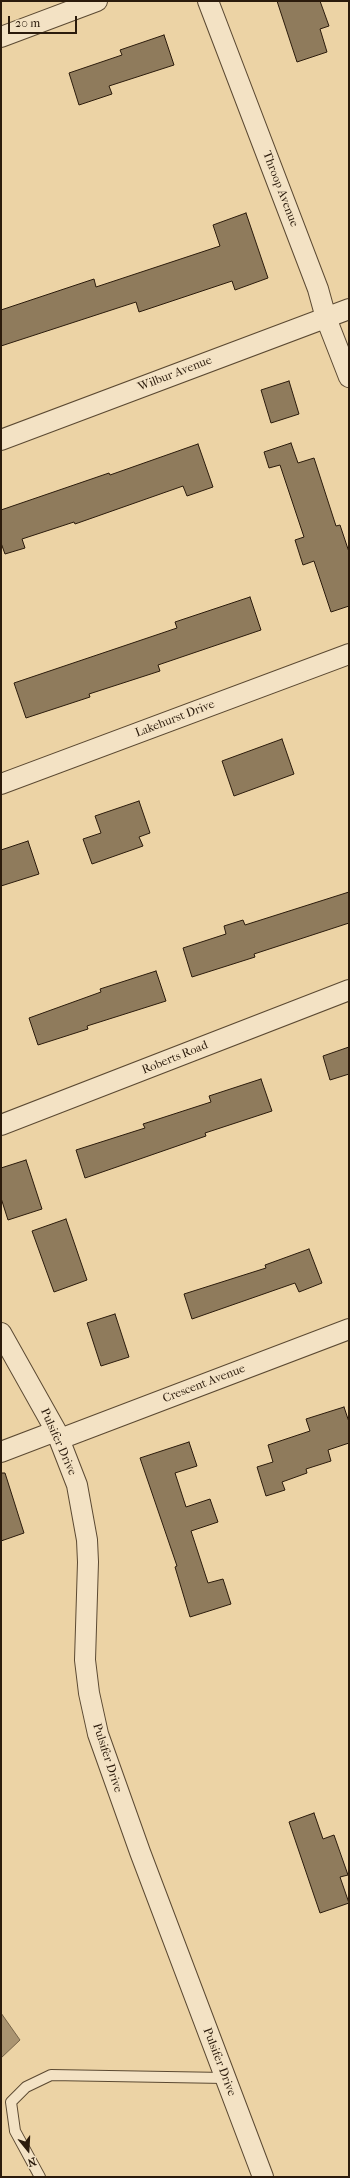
<!DOCTYPE html>
<html>
<head>
<meta charset="utf-8">
<style>
	body { margin:0 }
	#map { position:relative; width:350px; height:2178px; overflow:hidden; background:#ecd3a5; font-family:"IM FELL French Canon",serif }
	canvas { display:block }
	.frame { position:absolute; inset:0; border:2px solid #2b1b0c; pointer-events:none }
	.north { position:absolute; left:8px; top:2130px; width:40px; height:40px; -webkit-text-stroke:3px #f3e2c4; paint-order:stroke; rotate:162deg; font-size:11px; font-weight:700; line-height:16px; text-align:center; color:#2b1b0c }
	.north::after { content:''; display:block; margin:auto; width:14px; height:18px; background:#2b1b0c; clip-path:polygon(50% 0,100% 100%,50% 72%,0 100%) }
	.scale { position:absolute; left:8px; top:16px; width:69px; height:18px; box-sizing:border-box; border:2px solid #2b1b0c; border-top:0; padding-left:5px; font-size:12px; line-height:14px; white-space:nowrap; color:#2b1b0c; -webkit-text-stroke:3px #f3e2c4; paint-order:stroke }
</style>
</head>
<body>
<div id="map">
<canvas width="350" height="2178"></canvas>
<div class="frame"></div>
<div class="north">N</div>
<div class="scale">20 m</div>
</div>
<script>
const ctx = document.querySelector('canvas').getContext('2d');
ctx.lineJoin = 'round';
function fillPath(path, color) {
  ctx.fillStyle = color;
  ctx.fill(path, 'evenodd');
}
function poly(rows) {
  const path = new Path2D();
  for (const r of rows) {
    path.moveTo(r[0], r[1]);
    for (let i = 2; i < r.length; i += 2) path.lineTo(r[i], r[i + 1]);
  }
  return path;
}
function trace(path, color, width, dash) {
  ctx.strokeStyle = color;
  ctx.lineWidth = width;
  ctx.lineCap = dash ? 'butt' : 'round';
  ctx.setLineDash(dash || []);
  ctx.stroke(path);
}
function write(font, color, halo, rows, align = 'center') {
  ctx.font = font + ' "IM FELL French Canon",serif';
  ctx.lineWidth = 3;
  ctx.setLineDash([]);
  ctx.textBaseline = 'middle';
  ctx.strokeStyle = halo;
  ctx.fillStyle = color;
  for (const [text, x, y, turn = 0] of rows) {
    ctx.save();
    ctx.translate(x, y);
    ctx.rotate((+turn || 0) * Math.PI / 180);
    ctx.textAlign = isNaN(turn) ? turn : align;
    if (halo) ctx.strokeText(text, 0, 0);
    ctx.fillText(text, 0, 0);
    ctx.restore();
  }
}
const water = poly([
	[1,2013,20,2040,1,2058,1,2013]
]);
const building = poly([
	[277,1,320,1,329,26,320,29,327,52,297,62,277,1],
	[164,35,174,65,109,86,112,94,79,105,69,73,122,55,120,50,164,35],
	[246,213,268,278,235,290,232,281,139,312,136,302,1,346,1,310,94,279,96,287,220,246,213,225,246,213],
	[289,381,299,414,271,423,261,390,289,381],
	[291,443,298,463,314,458,336,526,340,525,349,552,349,606,331,612,314,561,303,565,295,540,304,537,280,465,269,468,264,452,291,443],
	[198,444,213,487,187,496,183,486,75,524,74,522,22,539,25,548,5,554,1,543,1,510,109,473,110,475,198,444],
	[250,597,261,630,158,665,160,671,89,694,90,697,26,718,14,683,177,628,175,622,250,597],
	[282,739,294,774,234,796,222,761,282,739],
	[139,801,150,833,139,837,143,846,92,864,83,839,101,833,95,816,139,801],
	[28,841,39,874,1,886,1,850,28,841],
	[349,892,349,923,254,954,255,957,192,977,183,948,226,934,224,926,243,920,245,925,349,892],
	[156,971,166,1001,87,1026,88,1029,38,1045,29,1018,101,992,100,989,156,971],
	[349,1047,349,1074,330,1080,323,1056,349,1047],
	[261,1079,272,1111,205,1133,206,1136,85,1178,76,1150,145,1128,143,1124,211,1102,209,1096,261,1079],
	[26,1160,42,1209,8,1220,1,1198,1,1168,26,1160],
	[66,1219,87,1280,54,1292,32,1231,66,1219],
	[309,1249,322,1283,299,1292,295,1283,192,1319,184,1294,266,1268,265,1265,309,1249],
	[115,1314,129,1357,101,1366,87,1323,115,1314],
	[344,1407,349,1422,349,1443,328,1450,331,1461,306,1469,307,1473,282,1482,285,1490,266,1496,257,1467,273,1462,268,1445,310,1431,306,1419,344,1407],
	[189,1442,197,1466,175,1473,186,1507,210,1499,218,1522,191,1531,208,1583,223,1579,231,1604,190,1617,175,1567,177,1566,140,1458,189,1442],
	[1,1473,5,1473,24,1533,1,1541,1,1473],
	[314,1813,323,1839,334,1835,348,1875,340,1877,349,1903,320,1913,289,1822,314,1813]
]);
const lane = poly([
	[40,2177,15,2131,11,2102,26,2087,51,2075,225,2078]
]);
const street = poly([
	[208,1,318,289,326,318,349,377],
	[1,37,97,1],
	[1,440,349,309],
	[1,784,349,654],
	[1,1125,349,990],
	[1,1333,56,1431,77,1485,87,1540,88,1562,85,1660,89,1693,98,1734,140,1852,263,2177],
	[60,1439,349,1329],
	[1,1452,56,1431]
]);
const streetNames = [
	["Throop Avenue",280,189,69],
	["Wilbur Avenue",175,374,-21],
	["Lakehurst Drive",175,719,-21],
	["Roberts Road",175,1058,-22],
	["Crescent Avenue",204,1384,-21],
	["Pulsifer Drive",58,1442,66],
	["Pulsifer Drive",107,1758,72],
	["Pulsifer Drive",219,2062,69]
];
fillPath(water, '#aa9471');
trace(water, '#776449', 1);
fillPath(building, '#8f7b5c');
trace(building, '#2b1b0c', 1);
trace(lane, '#5b4932', 12);
trace(street, '#5b4932', 22);
trace(lane, '#f3e2c4', 10);
trace(street, '#f3e2c4', 20);
write('12px', '#2b1b0c', '#f3e2c4', streetNames);
</script>
</body>
</html>
